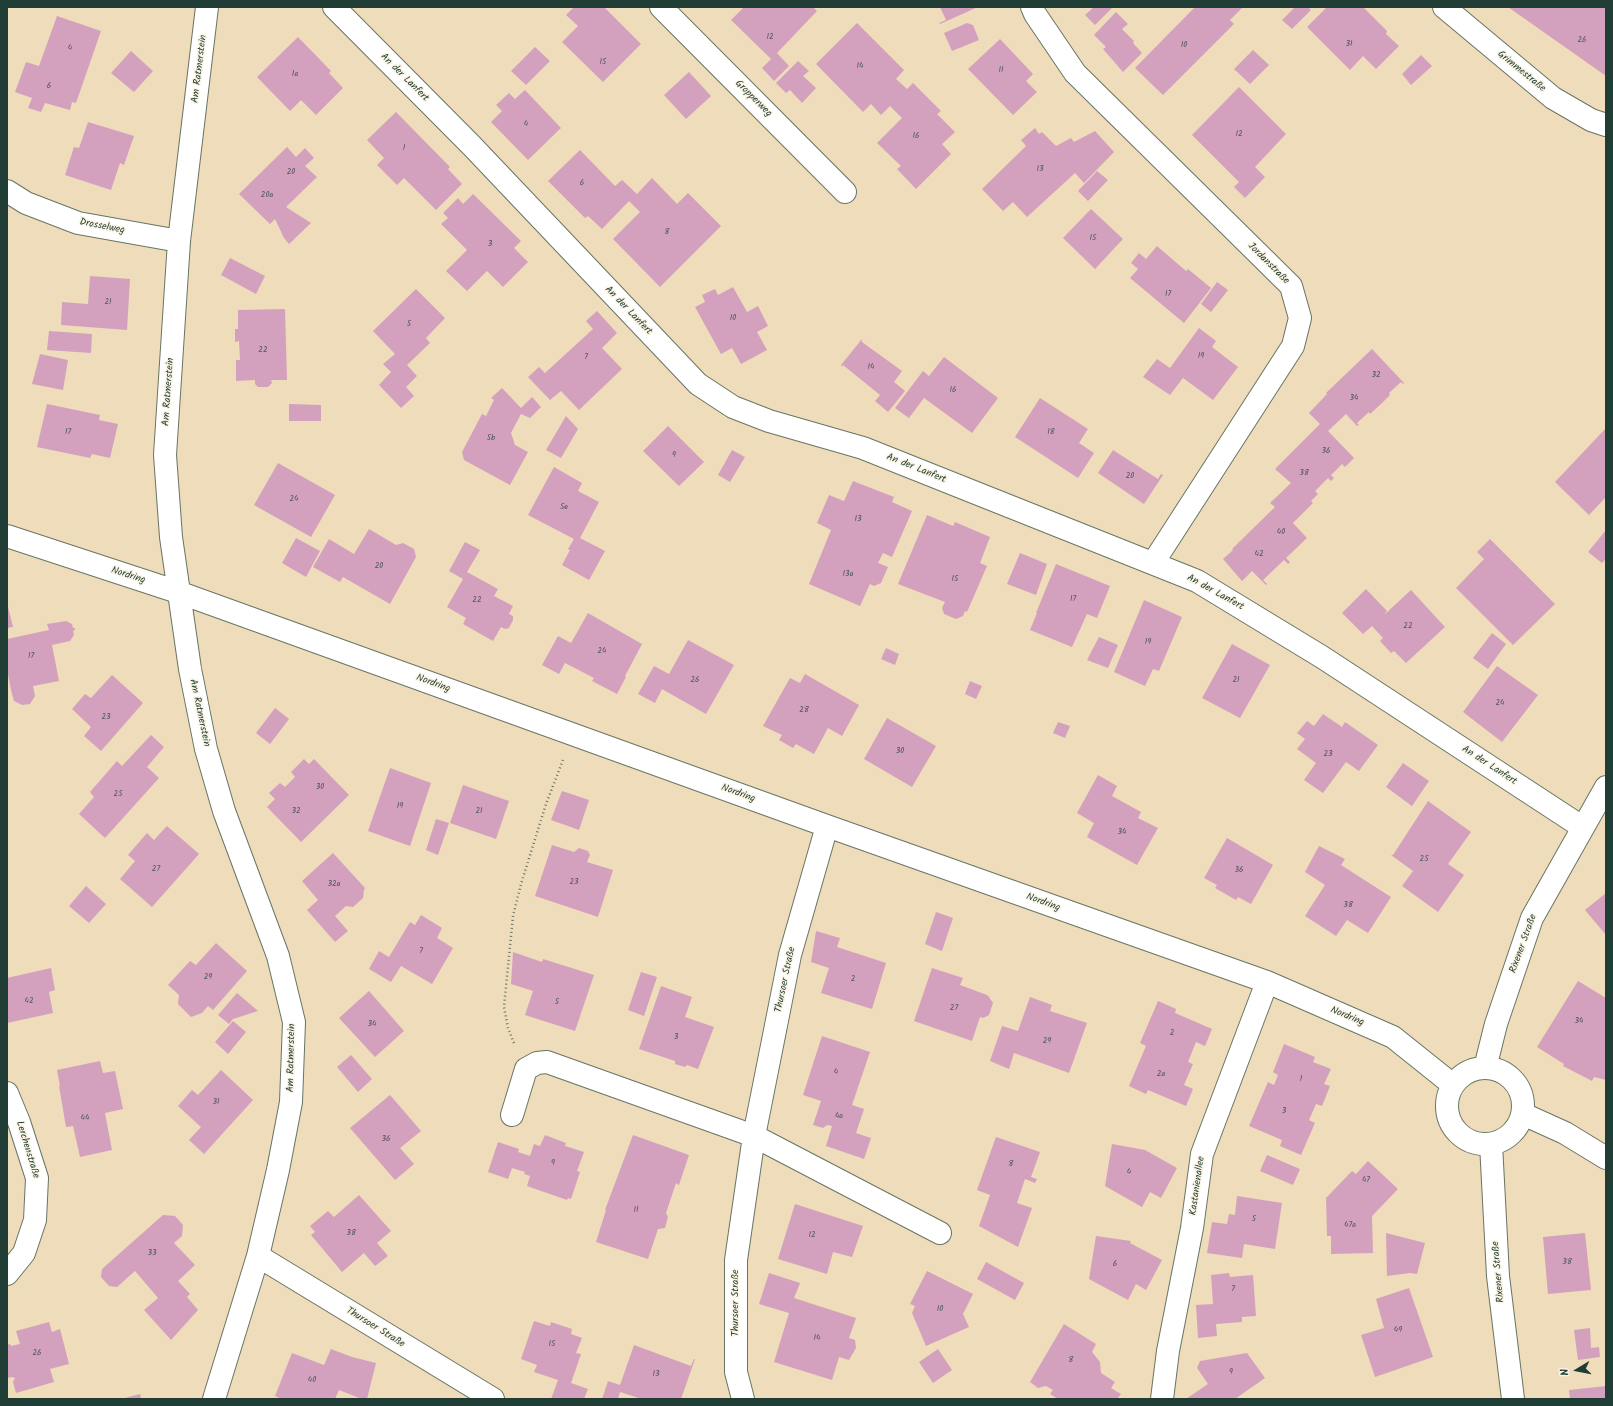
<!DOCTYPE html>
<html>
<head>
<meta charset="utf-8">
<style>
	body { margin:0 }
	#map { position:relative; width:1613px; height:1406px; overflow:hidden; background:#efdcba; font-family:Kalam,sans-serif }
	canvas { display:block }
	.frame { position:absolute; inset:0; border:8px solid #1f3d34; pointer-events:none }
	.north { position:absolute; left:1557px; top:1350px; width:40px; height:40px; -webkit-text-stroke:3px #fcf5e5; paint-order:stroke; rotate:260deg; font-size:11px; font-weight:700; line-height:16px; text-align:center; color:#1f3d34 }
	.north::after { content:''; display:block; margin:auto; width:14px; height:18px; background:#1f3d34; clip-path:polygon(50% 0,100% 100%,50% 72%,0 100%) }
</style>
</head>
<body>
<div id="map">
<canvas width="1613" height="1406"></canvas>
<div class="frame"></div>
<div class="north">N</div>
</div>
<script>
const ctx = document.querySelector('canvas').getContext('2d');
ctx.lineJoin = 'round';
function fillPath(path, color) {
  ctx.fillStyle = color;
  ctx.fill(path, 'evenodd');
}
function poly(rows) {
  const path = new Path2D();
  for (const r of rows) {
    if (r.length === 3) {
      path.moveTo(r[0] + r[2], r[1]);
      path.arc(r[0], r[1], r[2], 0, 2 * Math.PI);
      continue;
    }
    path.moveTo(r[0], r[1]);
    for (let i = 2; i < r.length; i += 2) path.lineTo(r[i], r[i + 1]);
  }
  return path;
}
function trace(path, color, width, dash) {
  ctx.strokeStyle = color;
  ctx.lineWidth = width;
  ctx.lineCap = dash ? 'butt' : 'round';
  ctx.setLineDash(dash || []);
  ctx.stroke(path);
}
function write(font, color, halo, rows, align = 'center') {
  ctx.font = font + ' Kalam,sans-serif';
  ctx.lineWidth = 3;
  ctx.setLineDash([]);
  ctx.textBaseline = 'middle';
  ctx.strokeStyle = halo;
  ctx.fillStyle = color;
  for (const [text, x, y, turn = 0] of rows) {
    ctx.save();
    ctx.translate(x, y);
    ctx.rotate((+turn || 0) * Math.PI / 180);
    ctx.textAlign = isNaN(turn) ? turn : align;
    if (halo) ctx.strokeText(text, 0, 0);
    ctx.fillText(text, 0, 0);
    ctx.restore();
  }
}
const building = poly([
	[574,7,604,7,641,44,603,82,562,42,578,26,566,15],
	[744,7,813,7,817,11,777,53,789,66,774,81,762,68,771,59,731,20],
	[940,7,978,7,940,24,939,23,946,20],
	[1094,7,1113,7,1095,25,1085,15],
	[1195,7,1243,7,1230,20,1234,24,1163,95,1135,68],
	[1295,7,1308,7,1311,10,1292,29,1282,20],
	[1327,7,1363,7,1387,31,1386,34,1399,46,1376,69,1363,56,1350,70,1307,27],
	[1508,7,1606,7,1606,76],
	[1116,12,1128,24,1122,29,1134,41,1133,43,1142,53,1123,72,1103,49,1106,47,1094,35],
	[57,16,101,31,76,103,72,102,70,110,45,103,41,112,28,108,32,98,15,92,26,62,39,66],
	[857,23,904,70,896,79,907,89,913,83,941,111,937,114,955,132,942,144,951,154,916,189,897,169,901,166,877,143,902,118,890,106,881,115,871,104,863,112,816,64],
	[967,23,973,25,979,40,952,51,944,33],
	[298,37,331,71,329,73,343,88,316,115,301,100,290,111,257,77],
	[1000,39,1033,74,1026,81,1037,92,1013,115,968,69],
	[535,47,550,61,526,85,511,71],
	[1253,50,1269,65,1250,84,1234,69],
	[131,51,153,71,134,92,111,73],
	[1421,55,1432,66,1411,85,1402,74],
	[798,61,809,71,803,76,816,88,802,103,790,90,786,93,776,83],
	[689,72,711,96,686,119,664,95],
	[1239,87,1286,134,1255,167,1265,177,1245,198,1234,187,1239,182,1192,135],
	[525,90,561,128,528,160,491,122,502,111,496,105,509,93,515,99],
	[396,112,450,167,448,169,462,184,436,210,404,178,397,185,377,165,384,158,367,140],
	[88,122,134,136,124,165,120,163,111,190,65,175,74,147,79,148],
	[1035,128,1039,134,1042,132,1056,146,1071,138,1074,142,1095,131,1114,152,1084,183,1075,173,1027,217,1013,202,1003,211,982,189,1026,146,1021,140],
	[287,147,296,157,305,148,314,158,305,166,317,177,286,207,311,223,289,244,284,238,275,219,270,224,239,194],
	[580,150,615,186,622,180,637,194,652,178,677,204,688,193,721,226,660,287,613,239,640,212,629,201,602,229,588,216,585,218,548,181],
	[1097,171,1108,180,1088,201,1078,191],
	[473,194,521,241,514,248,528,262,503,287,487,271,467,291,446,271,467,250,441,224,448,218,443,213,458,198,463,204],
	[1091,209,1123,239,1095,269,1063,238],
	[1157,246,1186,271,1188,269,1211,288,1184,323,1130,278,1138,269,1131,263,1139,253,1146,259],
	[230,258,265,276,256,294,221,275],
	[90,276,130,279,127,330,61,325,62,302,88,304],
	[1217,282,1228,290,1211,312,1201,304],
	[733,287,747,312,758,306,768,326,757,332,767,350,741,364,732,348,721,354,695,307,705,302,702,295,715,289,718,295],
	[416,289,445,318,426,338,430,343,407,365,417,376,406,387,414,396,401,408,379,385,391,372,383,364,395,354,373,331],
	[285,309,287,380,271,380,272,383,268,387,258,387,255,384,255,380,236,381,236,360,240,360,239,341,235,342,235,329,238,329,238,310],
	[597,311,617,333,602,348,622,369,579,410,561,391,550,400,528,377,539,367,545,373,593,329,586,321],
	[1199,328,1216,341,1212,347,1238,367,1213,400,1183,378,1170,395,1143,377,1157,359,1170,368],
	[49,331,92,334,91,353,47,350],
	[862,339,862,342,902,371,894,382,905,391,888,412,875,401,880,395,843,365,842,367,841,365],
	[1372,349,1404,383,1403,384,1401,382,1389,393,1390,395,1381,404,1370,414,1369,412,1357,423,1359,425,1357,426,1346,414,1328,431,1354,458,1345,467,1342,464,1331,475,1334,478,1331,481,1328,478,1315,491,1318,494,1311,501,1313,503,1293,523,1307,538,1286,558,1290,562,1288,564,1284,560,1263,580,1267,584,1266,585,1252,571,1242,581,1223,559,1233,550,1232,549,1275,507,1270,503,1291,483,1275,469,1320,424,1309,413,1327,394,1326,393],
	[40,354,68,360,63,390,32,384],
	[944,357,998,398,972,433,924,398,909,418,895,408,923,371,929,376],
	[502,388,521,408,532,397,541,407,530,418,521,414,511,433,515,445,528,452,510,485,464,460,462,452,482,414,486,416,494,400,491,398],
	[1040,398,1088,429,1079,443,1094,453,1078,478,1015,437],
	[47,404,100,415,99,420,118,424,110,458,92,454,90,458,37,447],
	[289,404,321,405,321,421,289,421],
	[566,416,578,429,561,458,546,450],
	[668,426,704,462,679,486,643,451],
	[1606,428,1606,497,1589,515,1555,482],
	[732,450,745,457,730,482,718,475],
	[1113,450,1158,479,1161,474,1163,475,1144,504,1098,473],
	[278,463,335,495,311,537,254,505],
	[554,467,582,483,578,491,599,502,580,538,605,551,589,580,562,565,570,550,568,549,574,539,528,515],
	[853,481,894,497,892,502,912,511,892,557,883,553,878,563,888,567,881,583,874,586,870,584,860,606,809,584,831,530,817,523,829,495,844,501],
	[927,515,953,526,955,522,990,537,980,563,987,566,967,612,965,611,963,616,956,619,944,614,942,608,945,602,898,584],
	[369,529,396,545,403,543,414,549,416,557,390,604,343,577,340,582,313,567,329,539,354,554],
	[1606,530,1606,559,1602,563,1588,552],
	[296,538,320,551,306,577,282,563],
	[1490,539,1555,604,1513,645,1456,588,1484,559,1477,552],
	[465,542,480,550,467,572,498,589,494,596,513,606,509,614,513,616,513,620,509,628,505,629,501,627,493,641,463,624,466,618,447,607,463,579,449,571],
	[1020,553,1047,564,1036,595,1007,584],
	[1056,564,1110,586,1097,618,1087,614,1072,647,1030,630,1037,613,1036,613],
	[1366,589,1387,611,1384,615,1411,590,1445,627,1406,663,1394,651,1391,653,1380,641,1383,638,1372,626,1363,634,1342,613],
	[1144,600,1182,617,1159,671,1153,669,1145,686,1114,672],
	[7,603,13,627,7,628],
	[588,613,642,644,625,676,626,677,617,694,592,681,594,678,565,663,559,674,542,665,558,636,571,643],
	[66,621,72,624,73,628,75,628,75,630,73,631,74,635,70,641,52,645,59,681,33,686,35,696,30,704,22,705,14,701,11,690,7,669,7,639,49,630,47,624],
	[1492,633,1506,644,1488,669,1473,658],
	[1099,637,1118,645,1108,668,1087,660],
	[688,640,734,665,706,714,662,689,655,703,638,694,654,666,669,674],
	[1232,644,1270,665,1240,718,1202,698],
	[886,648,899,654,895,665,881,659],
	[1497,666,1538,695,1502,742,1463,712],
	[805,674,859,705,842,736,828,728,814,754,796,744,793,748,779,740,782,735,763,726,790,678,800,683],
	[112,675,143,703,101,751,84,736,91,727,72,709,85,694,91,698],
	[970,681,982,686,976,699,965,694],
	[275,708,289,719,270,744,256,733],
	[1323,714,1342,727,1345,722,1378,745,1359,771,1346,762,1323,793,1304,780,1316,763,1297,749,1305,739,1297,733,1307,721,1314,726],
	[887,718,936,746,912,787,864,759],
	[1058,722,1070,726,1065,738,1053,733],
	[151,735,164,747,147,767,159,778,105,838,79,814,94,797,90,792,117,761,122,766],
	[304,759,309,764,314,759,349,795,301,842,267,807,275,799,269,793,280,783,285,787,295,777,291,772],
	[1403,763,1429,781,1412,806,1386,787],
	[390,768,431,783,410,846,368,831],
	[1098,775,1117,786,1112,796,1141,812,1138,818,1158,828,1137,865,1087,837,1094,823,1077,813],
	[463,785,509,801,496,839,450,823],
	[562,791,589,800,579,830,551,820],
	[1428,801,1471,832,1448,864,1464,875,1438,912,1402,886,1413,871,1391,855,1393,855],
	[436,819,449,823,438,855,426,850],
	[167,826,199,854,152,907,120,879,135,861,128,855,147,833,154,840],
	[1227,838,1273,865,1251,904,1238,897,1236,900,1215,888,1217,885,1204,878],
	[552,845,574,852,579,848,588,851,590,855,587,862,613,870,598,917,535,896],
	[1319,846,1345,859,1341,865,1391,897,1368,933,1347,920,1336,936,1305,916,1325,885,1305,872],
	[333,853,365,888,364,890,363,898,353,907,346,906,335,916,348,931,335,942,307,910,318,900,302,881],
	[86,886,106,904,89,923,69,906],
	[1606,893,1606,935,1585,910],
	[936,912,953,918,942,951,925,944],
	[421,915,442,928,437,938,453,948,432,984,401,966,391,982,369,969,379,951,389,957,410,922,415,925],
	[816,931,840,938,837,947,886,963,872,1009,821,993,829,968,811,962],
	[216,943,247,971,213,1010,208,1006,202,1013,191,1017,178,1004,179,995,168,985,190,961,196,965],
	[513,952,542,962,543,959,594,975,575,1031,525,1015,533,991,511,984],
	[51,968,55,990,49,992,53,1013,7,1023,7,978],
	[932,968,963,978,960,985,987,995,989,997,993,1003,989,1015,983,1018,980,1017,972,1041,914,1021],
	[641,972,657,977,644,1016,628,1010],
	[1578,981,1606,998,1606,1080,1594,1077,1592,1081,1563,1066,1564,1064,1537,1047],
	[661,986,692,997,685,1017,714,1027,698,1069,687,1065,685,1067,675,1064,675,1061,639,1049],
	[369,991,404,1031,375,1057,339,1018],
	[237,993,258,1011,233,1019,229,1024,218,1015],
	[1030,997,1052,1005,1050,1011,1087,1023,1069,1073,1014,1053,1009,1069,990,1061,1002,1026,1018,1031],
	[1158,1001,1176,1009,1175,1013,1212,1029,1205,1046,1196,1042,1188,1062,1193,1064,1184,1085,1193,1089,1186,1106,1148,1090,1146,1094,1129,1086,1146,1046,1140,1043],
	[233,1021,246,1032,228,1054,215,1042],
	[822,1036,870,1052,852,1105,864,1109,856,1133,871,1138,864,1159,826,1146,832,1126,827,1125,823,1128,813,1125,821,1101,803,1095],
	[1284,1044,1315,1057,1313,1062,1331,1069,1324,1084,1330,1086,1322,1106,1316,1104,1309,1120,1315,1123,1301,1155,1280,1146,1282,1140,1249,1126,1268,1082,1274,1085,1278,1075,1273,1072],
	[351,1055,372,1079,358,1092,337,1067],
	[100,1061,103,1073,115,1071,123,1109,105,1113,112,1150,80,1157,73,1126,66,1127,59,1086,60,1086,57,1070],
	[221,1070,253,1100,204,1154,189,1140,201,1127,178,1106,192,1090,198,1095],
	[390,1095,421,1131,400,1148,414,1164,395,1180,350,1128],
	[545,1135,566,1143,565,1146,584,1152,577,1171,580,1172,571,1199,568,1198,567,1200,527,1186,530,1176,524,1174,525,1172,512,1168,508,1179,488,1172,498,1142,519,1149,518,1152,530,1156,534,1144,540,1146],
	[633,1135,689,1155,679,1185,676,1183,666,1213,668,1217,665,1228,658,1229,648,1259,596,1242,606,1210,605,1210],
	[996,1137,1040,1152,1031,1177,1037,1179,1035,1183,1025,1179,1017,1203,1032,1208,1018,1247,979,1226,990,1195,977,1190],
	[1112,1144,1145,1150,1177,1168,1161,1198,1150,1192,1142,1207,1105,1186],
	[1267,1155,1300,1169,1293,1185,1260,1171],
	[1368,1161,1398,1189,1372,1216,1373,1253,1331,1254,1331,1236,1327,1236,1326,1198,1352,1171,1356,1174],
	[359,1195,391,1231,377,1243,388,1256,375,1266,364,1253,342,1272,311,1235,315,1232,310,1226,328,1211,334,1217],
	[1237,1196,1282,1203,1275,1249,1244,1244,1242,1258,1207,1253,1212,1222,1227,1224,1229,1214,1235,1215],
	[795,1204,863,1226,852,1257,833,1252,827,1274,778,1259],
	[163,1215,175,1216,183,1225,182,1236,174,1243,195,1265,178,1281,190,1294,187,1297,198,1310,171,1340,144,1310,158,1298,135,1271,117,1287,109,1286,101,1277,102,1269],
	[1386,1233,1425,1243,1417,1274,1410,1273,1387,1276],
	[1585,1233,1591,1290,1548,1294,1543,1237],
	[1096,1236,1131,1241,1130,1243,1162,1260,1146,1290,1136,1284,1128,1300,1089,1279],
	[986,1262,1024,1283,1015,1300,977,1279],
	[927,1271,973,1294,963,1314,969,1327,926,1346,912,1313,915,1306,910,1304],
	[769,1273,800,1283,794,1298,856,1318,849,1338,855,1340,856,1348,849,1360,839,1357,832,1380,774,1362,789,1313,759,1304],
	[1229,1273,1230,1277,1253,1275,1256,1316,1242,1317,1242,1322,1216,1324,1217,1336,1198,1338,1196,1305,1213,1304,1211,1275],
	[1409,1288,1433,1357,1375,1377,1361,1335,1384,1328,1376,1299],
	[534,1321,550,1326,551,1322,572,1329,571,1334,582,1338,576,1353,581,1354,571,1383,588,1389,584,1399,551,1399,558,1380,534,1372,537,1365,521,1359],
	[49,1322,52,1332,60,1329,69,1364,50,1369,54,1382,16,1393,13,1382,15,1378,12,1377,7,1378,7,1345,10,1344,11,1346,20,1344,16,1331],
	[1064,1324,1096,1344,1092,1352,1100,1362,1101,1373,1115,1382,1111,1388,1121,1394,1117,1399,1058,1399,1050,1394,1053,1390,1046,1386,1038,1388,1030,1382],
	[1590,1328,1591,1348,1599,1347,1600,1357,1578,1360,1574,1330],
	[634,1345,691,1366,694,1359,695,1359,681,1399,642,1399,620,1392,618,1399,602,1399,608,1381,620,1385],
	[331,1349,352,1357,376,1363,367,1399,362,1399,339,1390,335,1399,282,1399,275,1396,292,1353,324,1365],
	[938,1349,952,1370,933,1383,919,1362],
	[1247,1353,1265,1378,1235,1399,1186,1399,1208,1384,1197,1368,1200,1361],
	[1606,1386,1606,1399,1570,1399,1569,1390],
	[140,1394,141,1399,125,1399,125,1398]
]);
const path = poly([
	[514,1043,508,1028,504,1007,513,916,521,884,546,804,563,760]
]);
const street = poly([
	[207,7,179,241,165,455,171,537,190,669,206,749,224,811,278,956,294,1022,291,1102,278,1170,258,1256,214,1399],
	[334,7,472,146,698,384,733,407,769,421,863,448,1197,581,1322,657,1582,827],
	[661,7,845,192],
	[1032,7,1035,14,1075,73,1291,286,1300,318,1293,346,1153,563],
	[1444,7,1553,98,1591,120,1606,125],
	[7,191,26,203,78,223,179,241],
	[7,536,178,592,827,826,1267,982,1393,1037,1453,1085],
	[1485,1106,38],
	[1485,1068,1496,1024,1532,918,1606,787],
	[7,1093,19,1122,37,1178,35,1220,24,1253,7,1274],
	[1523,1114,1565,1133,1606,1158],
	[512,1115,526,1069,537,1063,547,1062,754,1136,940,1233],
	[1491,1144,1498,1276,1513,1399],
	[258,1256,493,1399],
	[743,1399,736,1372,736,1260,754,1136,790,955,827,826],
	[1162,1399,1168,1351,1192,1228,1202,1154,1267,982]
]);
const numberNames = [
	["12",770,38],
	["26",1582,41],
	["31",1349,45],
	["10",1184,46],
	["4",70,49],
	["15",603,63],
	["14",860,67],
	["11",1001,71],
	["1a",295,75],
	["6",49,87],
	["4",526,125],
	["12",1239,135],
	["16",916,137],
	["1",404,149],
	["13",1040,170],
	["20",291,173],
	["6",582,184],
	["20a",267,196],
	["8",667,233],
	["15",1093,239],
	["3",490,245],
	["17",1168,295],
	["21",108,303],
	["10",733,319],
	["5",409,325],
	["22",263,351],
	["19",1201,357],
	["7",586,358],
	["14",871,368],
	["32",1376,376],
	["16",953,391],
	["34",1354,399],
	["17",68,433],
	["18",1051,433],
	["5b",491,439],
	["36",1326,452],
	["9",674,456],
	["38",1304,474],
	["20",1130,477],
	["24",294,500],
	["5e",564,508],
	["13",858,520],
	["40",1281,533],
	["42",1259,555],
	["20",379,567],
	["13a",848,575],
	["15",955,580],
	["17",1073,600],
	["22",477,601],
	["22",1408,627],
	["19",1148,643],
	["24",602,652],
	["17",31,657],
	["26",695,681],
	["21",1236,681],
	["24",1500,704],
	["28",804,711],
	["23",106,718],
	["30",900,752],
	["23",1328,755],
	["30",320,788],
	["25",118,795],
	["19",400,807],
	["32",296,812],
	["21",479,812],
	["34",1122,833],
	["25",1424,860],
	["27",156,870],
	["36",1239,871],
	["23",574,883],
	["32a",334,885],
	["38",1348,906],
	["7",421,952],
	["29",208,978],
	["2",853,980],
	["42",29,1002],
	["5",557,1003],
	["27",954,1009],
	["34",1579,1022],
	["34",372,1025],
	["2",1172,1034],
	["3",676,1038],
	["29",1047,1042],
	["4",836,1073],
	["2a",1161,1075],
	["1",1301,1080],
	["31",216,1103],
	["3",1284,1112],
	["4a",839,1117],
	["44",85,1119],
	["36",386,1140],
	["9",553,1164],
	["8",1011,1165],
	["4",1129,1173],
	["47",1366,1181],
	["11",636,1211],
	["5",1254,1220],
	["47a",1350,1226],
	["38",351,1234],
	["12",812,1236],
	["33",152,1254],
	["38",1567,1263],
	["6",1115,1265],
	["7",1233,1290],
	["10",940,1310],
	["49",1398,1331],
	["14",817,1339],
	["15",552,1345],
	["26",37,1354],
	["8",1071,1361],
	["9",1231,1373],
	["13",656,1375],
	["40",312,1381]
];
const streetNames = [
	["Am Ratmerstein",200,69,-83],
	["Grimmestraße",1521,72,39],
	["An der Lanfert",404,78,45],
	["Gropperweg",753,99,45],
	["Drosselweg",102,227,11],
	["Jordanstraße",1268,264,45],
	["An der Lanfert",628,311,46],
	["Am Ratmerstein",169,392,-86],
	["An der Lanfert",916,469,22],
	["Nordring",128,576,18],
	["An der Lanfert",1215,593,29],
	["Nordring",433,684,20],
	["Am Ratmerstein",199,713,78],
	["An der Lanfert",1489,766,33],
	["Nordring",738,794,20],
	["Nordring",1043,903,20],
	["Rixener Straße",1524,944,-70],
	["Thursoer Straße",786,980,-78],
	["Nordring",1347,1017,23],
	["Am Ratmerstein",292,1058,-89],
	["Lerchenstraße",27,1150,73],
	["Kastanienallee",1198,1186,-82],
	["Rixener Straße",1499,1272,-95],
	["Thursoer Straße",736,1303,-90],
	["Thursoer Straße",375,1328,32]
];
fillPath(building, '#d3a1bd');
trace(street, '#687563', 24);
trace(path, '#687563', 2.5, [1, 3]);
trace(street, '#fff', 22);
write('8px', '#4c5656', null, numberNames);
write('10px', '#1f3d34', '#fcf5e5', streetNames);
</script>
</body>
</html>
